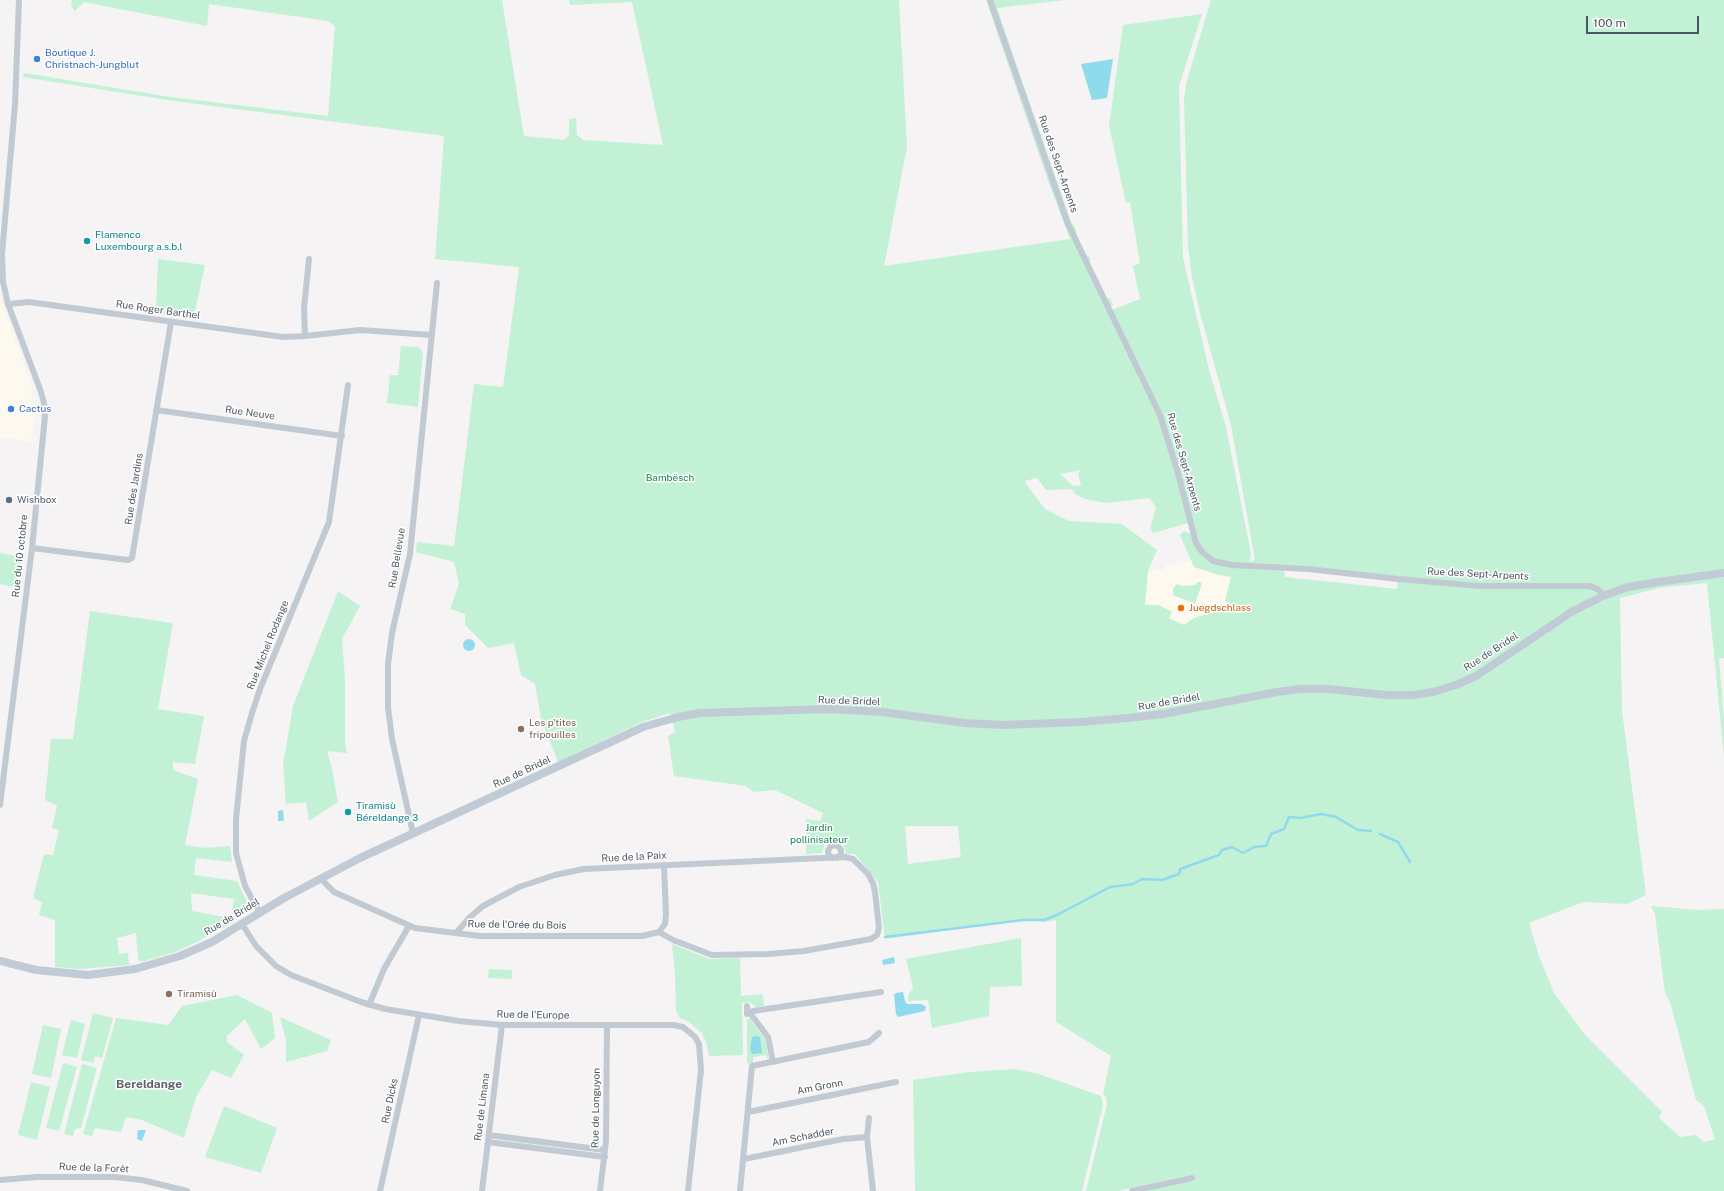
<!DOCTYPE html>
<html>
<head>
<meta charset="utf-8">
<style>
	body { margin:0 }
	#map { position:relative; width:1724px; height:1191px; overflow:hidden; background:#f5f3f3; font-family:"Public Sans",sans-serif }
	canvas { display:block }
	.scale { position:absolute; left:1586px; top:16px; width:113px; height:18px; box-sizing:border-box; border:2px solid #4a5661; border-top:0; padding-left:5px; font-size:12px; line-height:14px; white-space:nowrap; color:#4a5661; -webkit-text-stroke:3px #fff; paint-order:stroke }
</style>
</head>
<body>
<div id="map">
<canvas width="1724" height="1191"></canvas>
<div class="scale">100 m</div>
</div>
<script>
const ctx = document.querySelector('canvas').getContext('2d');
ctx.lineJoin = 'round';
function fillPath(path, color) {
  ctx.fillStyle = color;
  ctx.fill(path, 'evenodd');
}
function poly(rows) {
  const path = new Path2D();
  for (const r of rows) {
    if (r.length === 3) {
      path.moveTo(r[0] + r[2], r[1]);
      path.arc(r[0], r[1], r[2], 0, 2 * Math.PI);
      continue;
    }
    path.moveTo(r[0], r[1]);
    for (let i = 2; i < r.length; i += 2) path.lineTo(r[i], r[i + 1]);
  }
  return path;
}
function trace(path, color, width, dash) {
  ctx.strokeStyle = color;
  ctx.lineWidth = width;
  ctx.lineCap = dash ? 'butt' : 'round';
  ctx.setLineDash(dash || []);
  ctx.stroke(path);
}
function write(font, color, halo, rows, align = 'center') {
  ctx.font = font + ' "Public Sans",sans-serif';
  ctx.lineWidth = 3;
  ctx.setLineDash([]);
  ctx.textBaseline = 'middle';
  ctx.strokeStyle = halo;
  ctx.fillStyle = color;
  for (const [text, x, y, turn = 0] of rows) {
    ctx.save();
    ctx.translate(x, y);
    ctx.rotate((+turn || 0) * Math.PI / 180);
    ctx.textAlign = isNaN(turn) ? turn : align;
    if (halo) ctx.strokeText(text, 0, 0);
    ctx.fillText(text, 0, 0);
    ctx.restore();
  }
}
const commercial = poly([
	[0,298,33,389,31,395,35,413,31,442,0,437],
	[1200,560,1243,578,1240,622,1198,645,1145,605,1145,600,1148,571,1165,570,1166,565]
]);
const green = poly([
	[72,0,502,0,524,136,564,140,569,135,569,119,576,118,577,135,584,140,663,145,632,2,570,5,569,0,899,0,907,147,884,266,1070,239,1048,181,986,0,1065,0,997,8,1072,225,1074,224,1078,238,1087,256,1088,255,1091,260,1089,261,1107,299,1110,298,1113,305,1111,306,1112,310,1140,299,1133,266,1140,263,1130,202,1126,203,1109,126,1123,25,1202,14,1179,86,1183,258,1209,370,1226,427,1251,554,1249,562,1255,560,1231,425,1199,309,1192,277,1188,247,1184,98,1187,80,1211,0,1724,0,1724,658,1719,658,1724,718,1724,756,1707,583,1659,588,1620,598,1622,711,1646,895,1627,904,1583,902,1529,923,1539,956,1554,993,1585,1035,1662,1112,1659,1118,1680,1137,1696,1135,1704,1142,1715,1139,1704,1106,1696,1100,1671,1005,1665,993,1655,914,1651,906,1697,910,1724,909,1724,1191,1143,1191,1190,1175,1118,1191,1086,1191,1107,1104,1106,1097,1103,1094,1111,1056,1056,1022,1056,920,1047,922,1023,920,885,939,878,882,855,854,846,854,843,844,834,841,828,842,824,846,822,853,806,854,806,819,820,821,823,813,775,790,753,792,746,786,674,776,668,736,675,732,670,713,642,722,558,762,541,719,535,684,521,675,514,643,488,648,465,625,465,614,450,609,459,584,454,562,416,552,417,542,454,546,474,384,503,387,519,267,435,259,444,136,167,100,23,77,24,73,170,97,328,116,335,26,328,21,209,4,207,26,84,2,75,11,71,6],
	[1081,470,1078,474,1081,485,1073,486,1060,474],
	[1037,478,1046,490,1072,489,1075,494,1085,499,1107,503,1150,498,1156,508,1150,528,1153,533,1188,523,1191,534,1184,531,1180,535,1194,567,1219,575,1231,577,1225,601,1229,607,1194,618,1184,625,1169,618,1172,612,1159,605,1145,605,1148,571,1157,550,1122,524,1069,521,1045,509,1024,481],
	[1284,568,1398,579,1397,589,1285,577],
	[905,826,958,826,961,857,908,864],
	[158,259,205,265,194,316,156,313],
	[401,346,419,347,423,353,418,407,387,403,390,375,398,375],
	[0,553,22,557,18,588,0,584],
	[1197,582,1200,582,1202,584,1194,606,1193,603,1173,595,1173,588,1177,584,1182,586,1196,585],
	[338,591,360,606,342,639,345,679,345,743,347,753,327,751,332,769,338,802,309,821,306,802,286,804,283,764,293,706],
	[90,611,173,623,158,709,204,716,195,764,173,762,173,770,198,779,185,845,205,848,230,846,232,862,196,858,194,875,237,881,250,909,245,914,232,913,234,899,191,893,192,911,231,918,234,922,195,943,175,952,141,962,138,959,136,933,117,938,119,954,128,953,129,965,80,969,55,967,55,920,39,915,42,902,33,898,44,854,53,855,59,830,52,828,57,806,45,800,51,739,73,739],
	[1021,938,1022,986,990,987,989,1016,932,1028,928,1000,908,1001,908,996,913,988,906,959],
	[672,944,710,959,740,958,741,996,762,994,763,996,764,1006,758,1007,755,1007,750,1002,742,1003,743,1055,709,1056,706,1042,702,1033,689,1022,680,1018,676,1011,675,973],
	[489,969,512,970,512,979,488,978],
	[237,995,272,1013,275,1038,261,1049,245,1019,227,1036,227,1042,244,1055,231,1078,212,1070,196,1097,184,1138,142,1120,126,1117,121,1132,95,1128,92,1136,83,1134,116,1018,168,1025,182,1006],
	[93,1013,113,1018,102,1058,95,1056,93,1063,81,1060],
	[280,1017,331,1040,327,1051,286,1062,286,1040],
	[747,1019,750,1019,765,1039,769,1059,767,1059,766,1055,753,1057,753,1063,747,1064],
	[71,1020,85,1024,77,1058,62,1055],
	[43,1025,61,1029,51,1078,32,1074],
	[63,1063,77,1067,59,1131,46,1128],
	[82,1064,97,1068,81,1128,75,1129,73,1136,64,1134],
	[1014,1069,1039,1074,1101,1096,1103,1105,1082,1191,915,1191,913,1080,970,1072],
	[31,1082,50,1087,37,1140,18,1135],
	[224,1106,277,1128,261,1173,205,1157],
	[500,1139,595,1151,596,1152,499,1140]
]);
const water = poly([
	[1113,59,1107,98,1092,100,1081,64],
	[469,645,6],
	[283,810,284,821,278,821,278,811],
	[894,957,895,963,883,965,882,960],
	[903,992,905,1001,907,1004,922,1004,926,1007,925,1011,898,1017,896,1014,894,995,896,993],
	[757,1036,760,1037,762,1053,752,1054,750,1050,752,1037],
	[138,1130,146,1130,142,1141,137,1139]
]);
const stream = poly([
	[1380,834,1398,842,1410,862],
	[885,937,1023,920,1044,920,1057,915,1110,887,1133,884,1142,879,1162,880,1179,874,1180,869,1219,855,1222,850,1232,847,1243,853,1254,847,1266,846,1271,834,1284,829,1289,817,1300,818,1321,814,1336,817,1358,830,1371,831]
]);
const street = poly([
	[990,0,1068,224,1160,415,1178,473,1196,543,1202,552,1213,561,1232,565,1308,569,1398,579,1480,586,1590,586,1599,590,1603,596],
	[8,304,29,302,283,337,305,336,360,330,432,335],
	[305,336,304,308,309,259],
	[156,410,342,436],
	[32,548,128,560,132,558,171,322],
	[0,805,32,548,45,416,44,403,40,389,8,304,3,282,2,254,15,105,19,0],
	[413,833,392,739,388,707,388,664,392,633,410,554,437,283],
	[833,858,829,856,828,851,830,847,834,845,838,846,841,850,841,854,837,858],
	[320,878,334,892,415,928,480,936,642,936,659,932,665,924,666,915,664,865],
	[260,913,245,886,236,853,236,819,244,741,252,713,260,689,329,522,348,385],
	[242,924,256,946,276,966,291,975,361,1002,385,1009,459,1021,502,1025,673,1025,683,1027,695,1037,699,1044,701,1070,688,1191],
	[456,933,469,918,483,906,519,887,555,875,584,869,845,857,853,859,868,874,873,883,875,892,879,928,877,935,871,939,804,951,768,954,712,955,673,940,659,932],
	[369,1005,384,969,409,926],
	[747,1006,747,1014,753,1011,881,992],
	[750,1013,768,1037,773,1062],
	[748,1112,896,1082],
	[869,1118,867,1137,873,1191],
	[489,1135,605,1150],
	[488,1142,605,1157],
	[744,1159,843,1139,867,1137],
	[0,1180,37,1177,114,1177,142,1180,187,1191],
	[380,1191,419,1015],
	[482,1191,502,1025],
	[600,1191,606,1141,607,1025],
	[740,1191,752,1066,869,1042,879,1033],
	[1132,1191,1192,1178]
]);
const secondary = poly([
	[0,961,36,970,88,975,135,969,180,956,212,942,284,898,360,858,643,727,678,717,700,713,827,709,882,712,965,723,1003,725,1080,722,1128,718,1163,714,1277,692,1300,689,1328,689,1386,695,1413,695,1433,692,1456,685,1476,676,1573,611,1603,596,1628,587,1658,582,1724,573]
]);
const markers = [
	[37,59,4,"#3f7fe0"],
	[87,241,4,"#0f9aa8"],
	[11,409,4,"#3f7fe0"],
	[9,500,4,"#5c6f8a"],
	[1181,608,4,"#e8710a"],
	[521,729,4,"#8d6e63"],
	[348,812,4,"#0f9aa8"],
	[169,994,4,"#8d6e63"]
];
const shopNames = [
	["Boutique J.",45,53],
	["Christnach-Jungblut",45,65],
	["Cactus",19,409]
];
const streetNames = [
	["Rue des Sept-Arpents",1058,164,71],
	["Rue Roger Barthel",158,310,8],
	["Rue Neuve",250,413,8],
	["Rue des Sept-Arpents",1184,462,74],
	["Rue des Jardins",134,489,-81],
	["Rue du 10 octobre",20,556,-84],
	["Rue Bellevue",397,558,-81],
	["Rue des Sept-Arpents",1478,574,3],
	["Rue Michel Rodange",268,645,-68],
	["Rue de Bridel",1491,652,-33],
	["Rue de Bridel",849,701,2],
	["Rue de Bridel",1169,702,-10],
	["Rue de Bridel",522,772,-25],
	["Rue de la Paix",634,857,-3],
	["Rue de Bridel",232,917,-31],
	["Rue de l'Orée du Bois",517,925,1],
	["Rue de l'Europe",533,1015,1],
	["Am Gronn",820,1087,-11],
	["Rue Dicks",390,1101,-78],
	["Rue de Limana",482,1107,-83],
	["Rue de Longuyon",596,1108,-89],
	["Am Schadder",803,1137,-11],
	["Rue de la Forêt",94,1168,2]
];
const cultureNames = [
	["Flamenco",95,235],
	["Luxembourg a.s.b.l",95,247],
	["Tiramisù",356,806],
	["Béreldange 3",356,818]
];
const parkNames = [
	["Bambësch",670,478],
	["Jardin",819,828],
	["pollinisateur",819,840]
];
const serviceNames = [
	["Wishbox",17,500]
];
const foodNames = [
	["Juegdschlass",1189,608]
];
const educationNames = [
	["Les p'tites",529,723],
	["fripouilles",529,735],
	["Tiramisù",177,994]
];
const quarterNames = [
	["Bereldange",149,1084]
];
fillPath(commercial, '#fdf9ef');
fillPath(green, '#c3f1d5');
fillPath(water, '#90daee');
trace(stream, '#90daee', 2.5);
trace(street, '#c1cad2', 6);
trace(secondary, '#c1cbd6', 8);
for (const [x, y, r, color] of markers) {
  const dot = new Path2D();
  dot.arc(x, y, r, 0, 2 * Math.PI);
  ctx.fillStyle = color;
  ctx.fill(dot);
  trace(dot, '#fff', 1.5);
}
write('10px', '#366cbe', '#fff', shopNames, 'left');
write('10px', '#4a5661', '#fff', streetNames);
write('10px', '#0d838f', '#fff', cultureNames, 'left');
write('10px', '#17864f', '#fff', parkNames);
write('10px', '#4e5e75', '#fff', serviceNames, 'left');
write('10px', '#c56008', '#fff', foodNames, 'left');
write('10px', '#785e54', '#fff', educationNames, 'left');
write('bold 12px', '#5f6368', '#fff', quarterNames);
</script>
</body>
</html>
